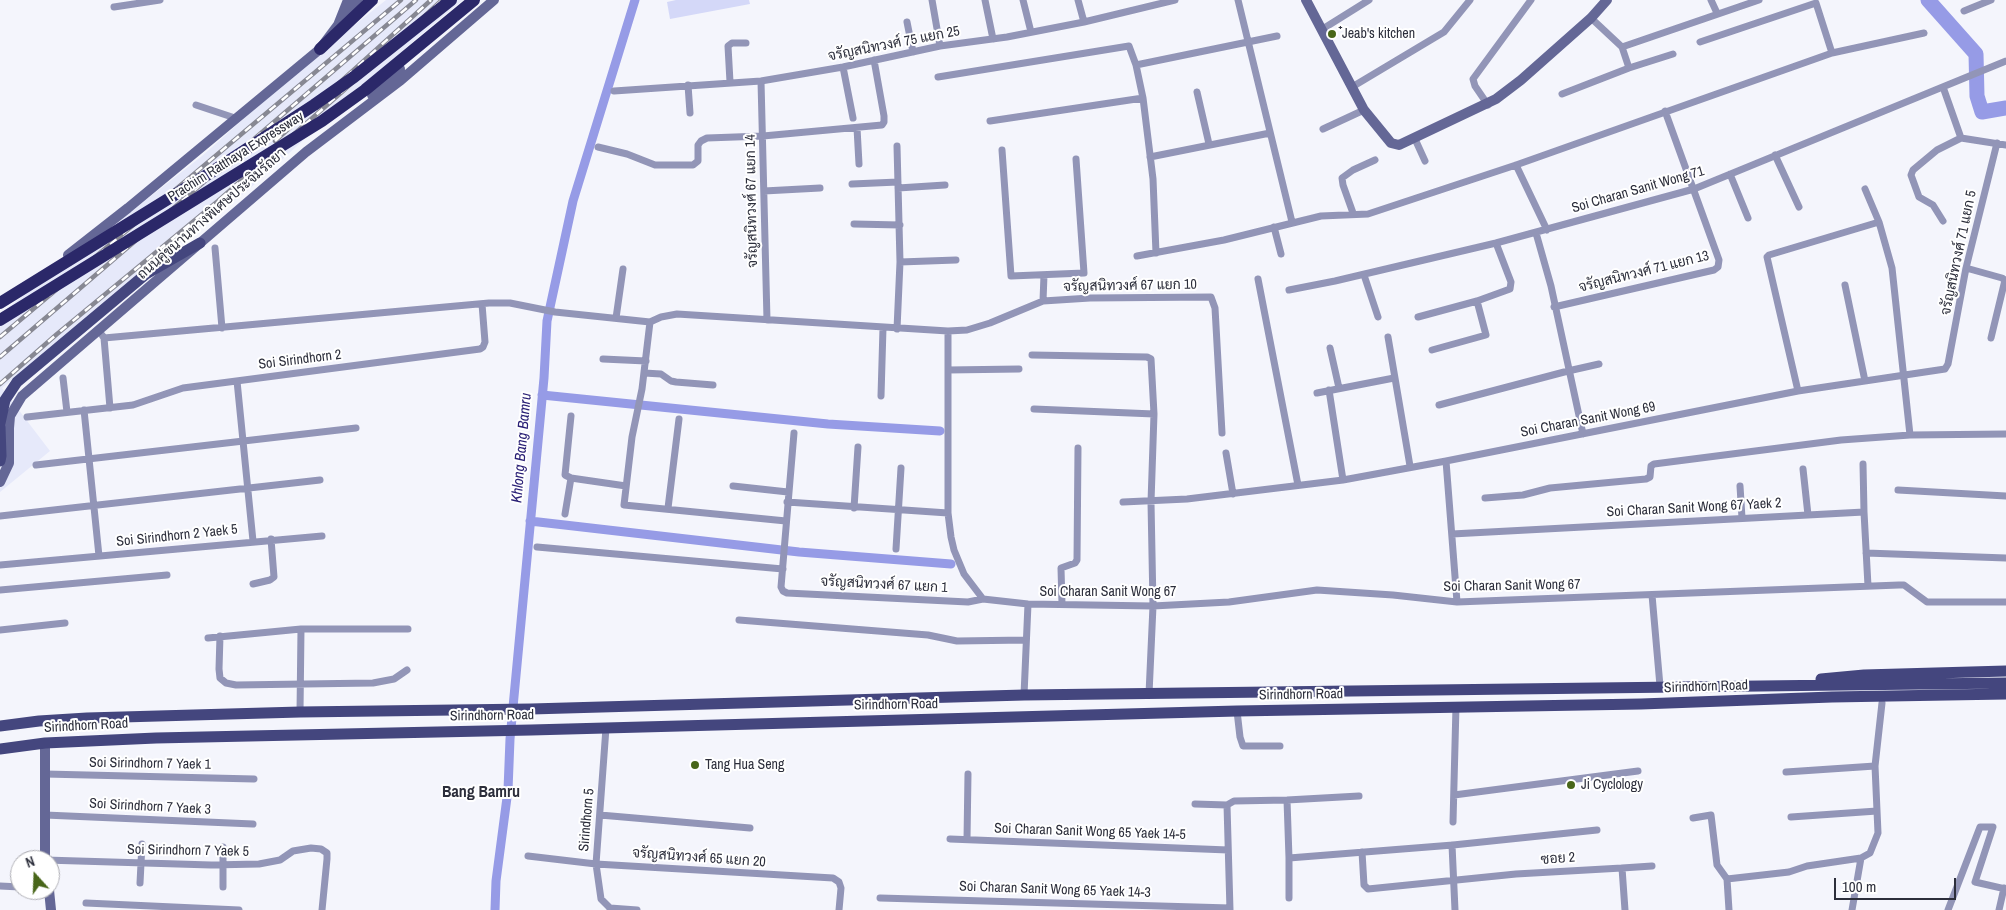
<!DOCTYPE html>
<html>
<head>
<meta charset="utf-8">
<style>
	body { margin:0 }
	#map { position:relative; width:2006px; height:910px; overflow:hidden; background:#f4f5fc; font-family:"Archivo Narrow",sans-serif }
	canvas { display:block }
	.north { position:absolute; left:10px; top:850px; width:50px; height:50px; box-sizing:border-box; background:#fff; border:1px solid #ababb1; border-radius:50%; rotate:340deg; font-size:14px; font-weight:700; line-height:20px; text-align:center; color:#2c2e3b }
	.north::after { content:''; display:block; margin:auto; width:18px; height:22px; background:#486619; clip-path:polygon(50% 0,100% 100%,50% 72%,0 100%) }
	.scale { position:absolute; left:1834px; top:878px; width:122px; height:22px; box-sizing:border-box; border:2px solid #2c2e3b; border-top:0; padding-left:6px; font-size:15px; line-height:18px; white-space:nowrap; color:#2c2e3b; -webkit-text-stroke:4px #fff; paint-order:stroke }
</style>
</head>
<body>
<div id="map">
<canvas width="2006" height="910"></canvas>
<div class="north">N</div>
<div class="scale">100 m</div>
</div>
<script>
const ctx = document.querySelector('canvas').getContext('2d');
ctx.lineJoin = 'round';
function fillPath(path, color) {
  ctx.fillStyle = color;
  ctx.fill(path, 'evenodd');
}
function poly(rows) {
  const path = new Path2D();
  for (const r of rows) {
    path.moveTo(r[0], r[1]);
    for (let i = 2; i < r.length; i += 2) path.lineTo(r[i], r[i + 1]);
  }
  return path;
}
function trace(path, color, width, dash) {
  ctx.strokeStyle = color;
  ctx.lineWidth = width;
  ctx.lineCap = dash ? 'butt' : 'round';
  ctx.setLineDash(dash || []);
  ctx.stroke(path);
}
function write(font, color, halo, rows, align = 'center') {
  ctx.font = font + ' "Archivo Narrow",Sarabun,sans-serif';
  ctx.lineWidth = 4;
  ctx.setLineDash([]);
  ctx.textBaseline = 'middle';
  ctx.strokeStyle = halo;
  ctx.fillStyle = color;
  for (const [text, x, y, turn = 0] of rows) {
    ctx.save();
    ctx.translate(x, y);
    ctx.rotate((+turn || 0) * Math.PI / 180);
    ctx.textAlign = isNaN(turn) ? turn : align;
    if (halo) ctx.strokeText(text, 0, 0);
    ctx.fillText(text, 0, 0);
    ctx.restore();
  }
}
const built = poly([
	[386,0,463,0,417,38,247,191,148,267,2,388,50,451,0,492,0,314,202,156,297,71]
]);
const green = poly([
	[676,0,749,0,750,4,670,19,667,2]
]);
const canal = poly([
	[542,395,828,424,940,431],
	[530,521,799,552,951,564],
	[495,910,496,881,508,790,510,739,544,378,547,321,573,201,635,0]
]);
const river = poly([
	[1928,0,1976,54,1977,96,1982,112,2006,108]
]);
const street = poly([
	[932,0,940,46],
	[985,0,993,39],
	[1023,0,1031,32],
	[1078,0,1084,22],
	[1238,0,1292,222],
	[1711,0,1717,13],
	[114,7,160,0],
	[1964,11,1991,0],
	[1591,18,1622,47,1759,0],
	[907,22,913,52],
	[1321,30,1369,0],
	[1700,42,1816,3,1832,53],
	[1622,47,1629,68],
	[1136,65,1277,36],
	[843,67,853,118],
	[938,77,1129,46,1136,65,1143,98,1153,179,1156,253],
	[761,81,767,320],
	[730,82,728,46,732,43,746,43],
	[688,85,690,113],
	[1352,87,1444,32,1470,0],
	[1943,87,1961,138],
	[614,91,761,81,843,67,940,46,1007,37,1084,22,1175,0],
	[1197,92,1209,144],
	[1562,94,1629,68,1673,54],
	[196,105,235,118],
	[1488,105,1475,86,1473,79,1531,0],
	[990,121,1143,98],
	[857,128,859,164],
	[1323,129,1364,110],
	[1415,139,1425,161],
	[598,147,627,154,655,165,693,165,698,161,698,145,701,141,707,138,763,136,882,125,884,122,884,116,874,60],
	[1002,150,1011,276,1084,273,1076,159],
	[1775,155,1799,207],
	[1150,157,1270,133],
	[1516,165,1547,230],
	[1730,174,1748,218],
	[852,184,898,182],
	[898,188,945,185],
	[1865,189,1879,222,1892,268,1910,435],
	[764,191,820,188],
	[1353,213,1343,185,1342,178,1353,170,1375,160],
	[1943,221,1933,205,1919,197,1911,175,1913,170,1937,150,1961,138,2006,145],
	[854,224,900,225],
	[1274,227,1281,254],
	[1536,233,1551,286,1583,434],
	[215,248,222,328],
	[1137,256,1224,240,1321,216,1368,214,1516,165,1832,53,1924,33],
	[900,262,956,260],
	[1966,268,2002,278,2005,280,1991,338],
	[1364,275,1378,317],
	[1258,279,1298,485],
	[1845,285,1865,381],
	[1289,290,1335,281,1496,243,1694,189,2006,61],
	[1043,301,1044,275],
	[1554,307,1714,270,1718,267,1719,260,1665,111],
	[1418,317,1477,301,1510,289,1511,282,1496,243],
	[616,318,623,269],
	[650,322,642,389,632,437,624,505,786,521],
	[897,329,900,262,897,146],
	[948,331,948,513,951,537,954,550,964,574,983,599],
	[102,335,104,338,110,408],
	[1388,337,1410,466],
	[104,338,489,303,510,303,555,312,650,322,661,317,677,314,948,331,967,330,990,323,1043,301,1090,298,1211,297,1215,308,1222,433],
	[1330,348,1339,388],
	[1432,350,1486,335,1477,301],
	[1032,355,1147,357,1151,359,1154,414,1151,502,1153,606,1149,694],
	[603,359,646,361],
	[948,370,1019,369],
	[644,373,661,374,671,381,676,382,713,385],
	[63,378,67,412],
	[237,381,253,541],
	[1329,390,1343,480],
	[1798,391,1767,257,1769,255,1879,222],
	[1317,393,1394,378],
	[881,396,883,328],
	[1439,405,1568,371,1599,364],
	[1034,409,1154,414],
	[84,410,99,556],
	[571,416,565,475,571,478,626,486],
	[27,417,133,405,183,388,480,349,483,347,485,342,482,304],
	[794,433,781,587,783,591,787,593,968,602,983,599,1028,604,1153,606,1229,602,1317,590,1393,595,1457,602,1899,585,1904,585,1927,602,2006,602],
	[1226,453,1233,494],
	[1446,461,1457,602],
	[1863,464,1864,512],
	[36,465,356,428],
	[1803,469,1808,515],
	[733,486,788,492],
	[1740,486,1742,518],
	[1898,490,2006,496],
	[1485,498,1523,495,1550,488,1646,479,1650,477,1651,466,1654,464,1841,440,1910,435,2006,434],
	[787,502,948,513],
	[1123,502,1187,499,1343,480,1446,461,1798,391,1945,369,1948,364,1966,268,1997,143],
	[668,508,679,419],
	[854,508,858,447],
	[565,514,571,478],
	[0,516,320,480],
	[1452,534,1864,512,1868,586],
	[537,547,783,569],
	[896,549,901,468],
	[1866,553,2006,558],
	[0,565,322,536],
	[253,584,270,580,274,577,271,539],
	[0,590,167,575],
	[1652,595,1660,686],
	[1062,604,1061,568,1075,563,1077,560,1078,448],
	[739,620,928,635,957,641,1026,640],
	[0,630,65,623],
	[220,636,219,669,220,678,226,683,236,685,373,683,394,679,407,670],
	[208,638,301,629,408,629],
	[1024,695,1028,604],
	[1237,711,1240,737,1243,746,1280,746],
	[300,712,301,629],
	[606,728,596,864,601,899,610,908,610,910],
	[1786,772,1875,766],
	[45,774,254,779],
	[1454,795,1638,771],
	[1287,800,1289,858,1289,898],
	[1195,804,1227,805],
	[1227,805,1234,801,1287,800,1359,796],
	[1227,805,1230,910],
	[45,815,253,824],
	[600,815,750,828],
	[1791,817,1877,811],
	[1693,818,1711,815,1717,865,1727,879],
	[1453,822,1456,706],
	[950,839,1228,850],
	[967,839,968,774],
	[1452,845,1455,910],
	[1362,852,1364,885,1368,889,1516,874,1622,868,1625,910],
	[528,856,596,864,833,878,839,882,841,888,839,910],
	[1289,858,1453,845,1597,830],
	[45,860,211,865,259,864,280,860,293,851,311,848,321,849,327,853,327,859,322,910],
	[1622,868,1652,866],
	[140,883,142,844],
	[0,886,20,887],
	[223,887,223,847],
	[880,898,1230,908],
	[86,903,239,910],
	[610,908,637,910],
	[1729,910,1727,879,1789,872,1807,866,1861,858,1870,853,1878,833,1875,766,1882,703],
	[1852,910,1861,858],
	[1948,910,1980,827,1993,827,1975,882,2006,889],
	[1999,910,2004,888]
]);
const secondary = poly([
	[1306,0,1364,110,1391,143,1399,145,1496,99,1521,80,1591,18,1607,0],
	[343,18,358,0],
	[372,95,400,69],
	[68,255,128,208,320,49,338,25,348,0],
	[0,482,9,463,9,428,10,416,22,396,306,152,401,80,494,0],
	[45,743,45,860],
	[49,890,51,910]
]);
const primary = poly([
	[0,423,5,400,17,382,146,274,200,243],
	[0,427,1,456,0,461],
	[1821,679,1864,675,2006,671],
	[0,726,39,721,87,718,300,712,531,709,1024,695,2006,683],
	[0,749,45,743,156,738,531,730,1237,711,1641,704,1832,697,2006,694]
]);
const highway = poly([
	[320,49,372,0]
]);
const rail = poly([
	[275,141,431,0],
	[0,337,401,0],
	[0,357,416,0],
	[0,384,57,334,218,201,343,91,442,0]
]);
const highwayBridge = poly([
	[0,303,210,173,314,105,354,77,451,0],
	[0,320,322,121,365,90,474,0]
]);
const markers = [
	[1332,34,5,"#486619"],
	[695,765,5,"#486619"],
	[1571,785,5,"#486619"]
];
const poiNames = [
	["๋Jeab's kitchen",1342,34],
	["Tang Hua Seng",705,765],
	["Ji Cyclology",1581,785]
];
const streetNames = [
	["จรัญสนิทวงศ์ 75 แยก 25",894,44,-11],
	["Prachim Ratthaya Expressway",236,157,-32],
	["Soi Charan Sanit Wong 71",1638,190,-16],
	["จรัญสนิทวงศ์ 67 แยก 14",752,201,-91],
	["ถนนคู่ขนานทางพิเศษประจิมรัถยา",212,214,-41],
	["จรัญสนิทวงศ์ 71 แยก 5",1959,253,-78],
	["จรัญสนิทวงศ์ 71 แยก 13",1644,272,-14],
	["จรัญสนิทวงศ์ 67 แยก 10",1130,286,-1],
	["Soi Sirindhorn 2",300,360,-7],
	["Soi Charan Sanit Wong 69",1588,420,-11],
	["Soi Charan Sanit Wong 67 Yaek 2",1694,508,-3],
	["Soi Sirindhorn 2 Yaek 5",177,536,-6],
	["จรัญสนิทวงศ์ 67 แยก 1",884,585,3],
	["Soi Charan Sanit Wong 67",1512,586,-1],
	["Soi Charan Sanit Wong 67",1108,592],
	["Sirindhorn Road",1706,687,-2],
	["Sirindhorn Road",1301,695,-1],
	["Sirindhorn Road",896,705,-1],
	["Sirindhorn Road",492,716,-1],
	["Sirindhorn Road",86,726,-3],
	["Soi Sirindhorn 7 Yaek 1",150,764,1],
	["Soi Sirindhorn 7 Yaek 3",150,807,3],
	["Sirindhorn 5",587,820,-85],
	["Soi Charan Sanit Wong 65 Yaek 14-5",1090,832,2],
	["Soi Sirindhorn 7 Yaek 5",188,851,1],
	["จรัญสนิทวงศ์ 65 แยก 20",699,858,4],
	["ซอย 2",1558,859,-4],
	["Soi Charan Sanit Wong 65 Yaek 14-3",1055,890,2]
];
const waterNames = [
	["Khlong Bang Bamru",522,448,-85]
];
const quarterNames = [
	["Bang Bamru",481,793]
];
fillPath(built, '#e6e9fa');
fillPath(green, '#d4d8f8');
trace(canal, '#969be6', 9);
trace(river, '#969be6', 15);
trace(street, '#9295b7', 7);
trace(secondary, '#646796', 10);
trace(primary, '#44467e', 11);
trace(highway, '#2b2869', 12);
trace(rail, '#878893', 4.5);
trace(rail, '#fff', 2.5, [8]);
trace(highwayBridge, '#2b2869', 12);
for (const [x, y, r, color] of markers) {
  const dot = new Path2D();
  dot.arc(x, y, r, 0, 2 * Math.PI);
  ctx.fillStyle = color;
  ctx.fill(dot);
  trace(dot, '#fff', 2);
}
write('14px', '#2c2e3b', '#fff', poiNames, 'left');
write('14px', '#2c2e3b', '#fff', streetNames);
write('italic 15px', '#2a2076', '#fff', waterNames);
write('bold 16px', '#2c2e3b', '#fff', quarterNames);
</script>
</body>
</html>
